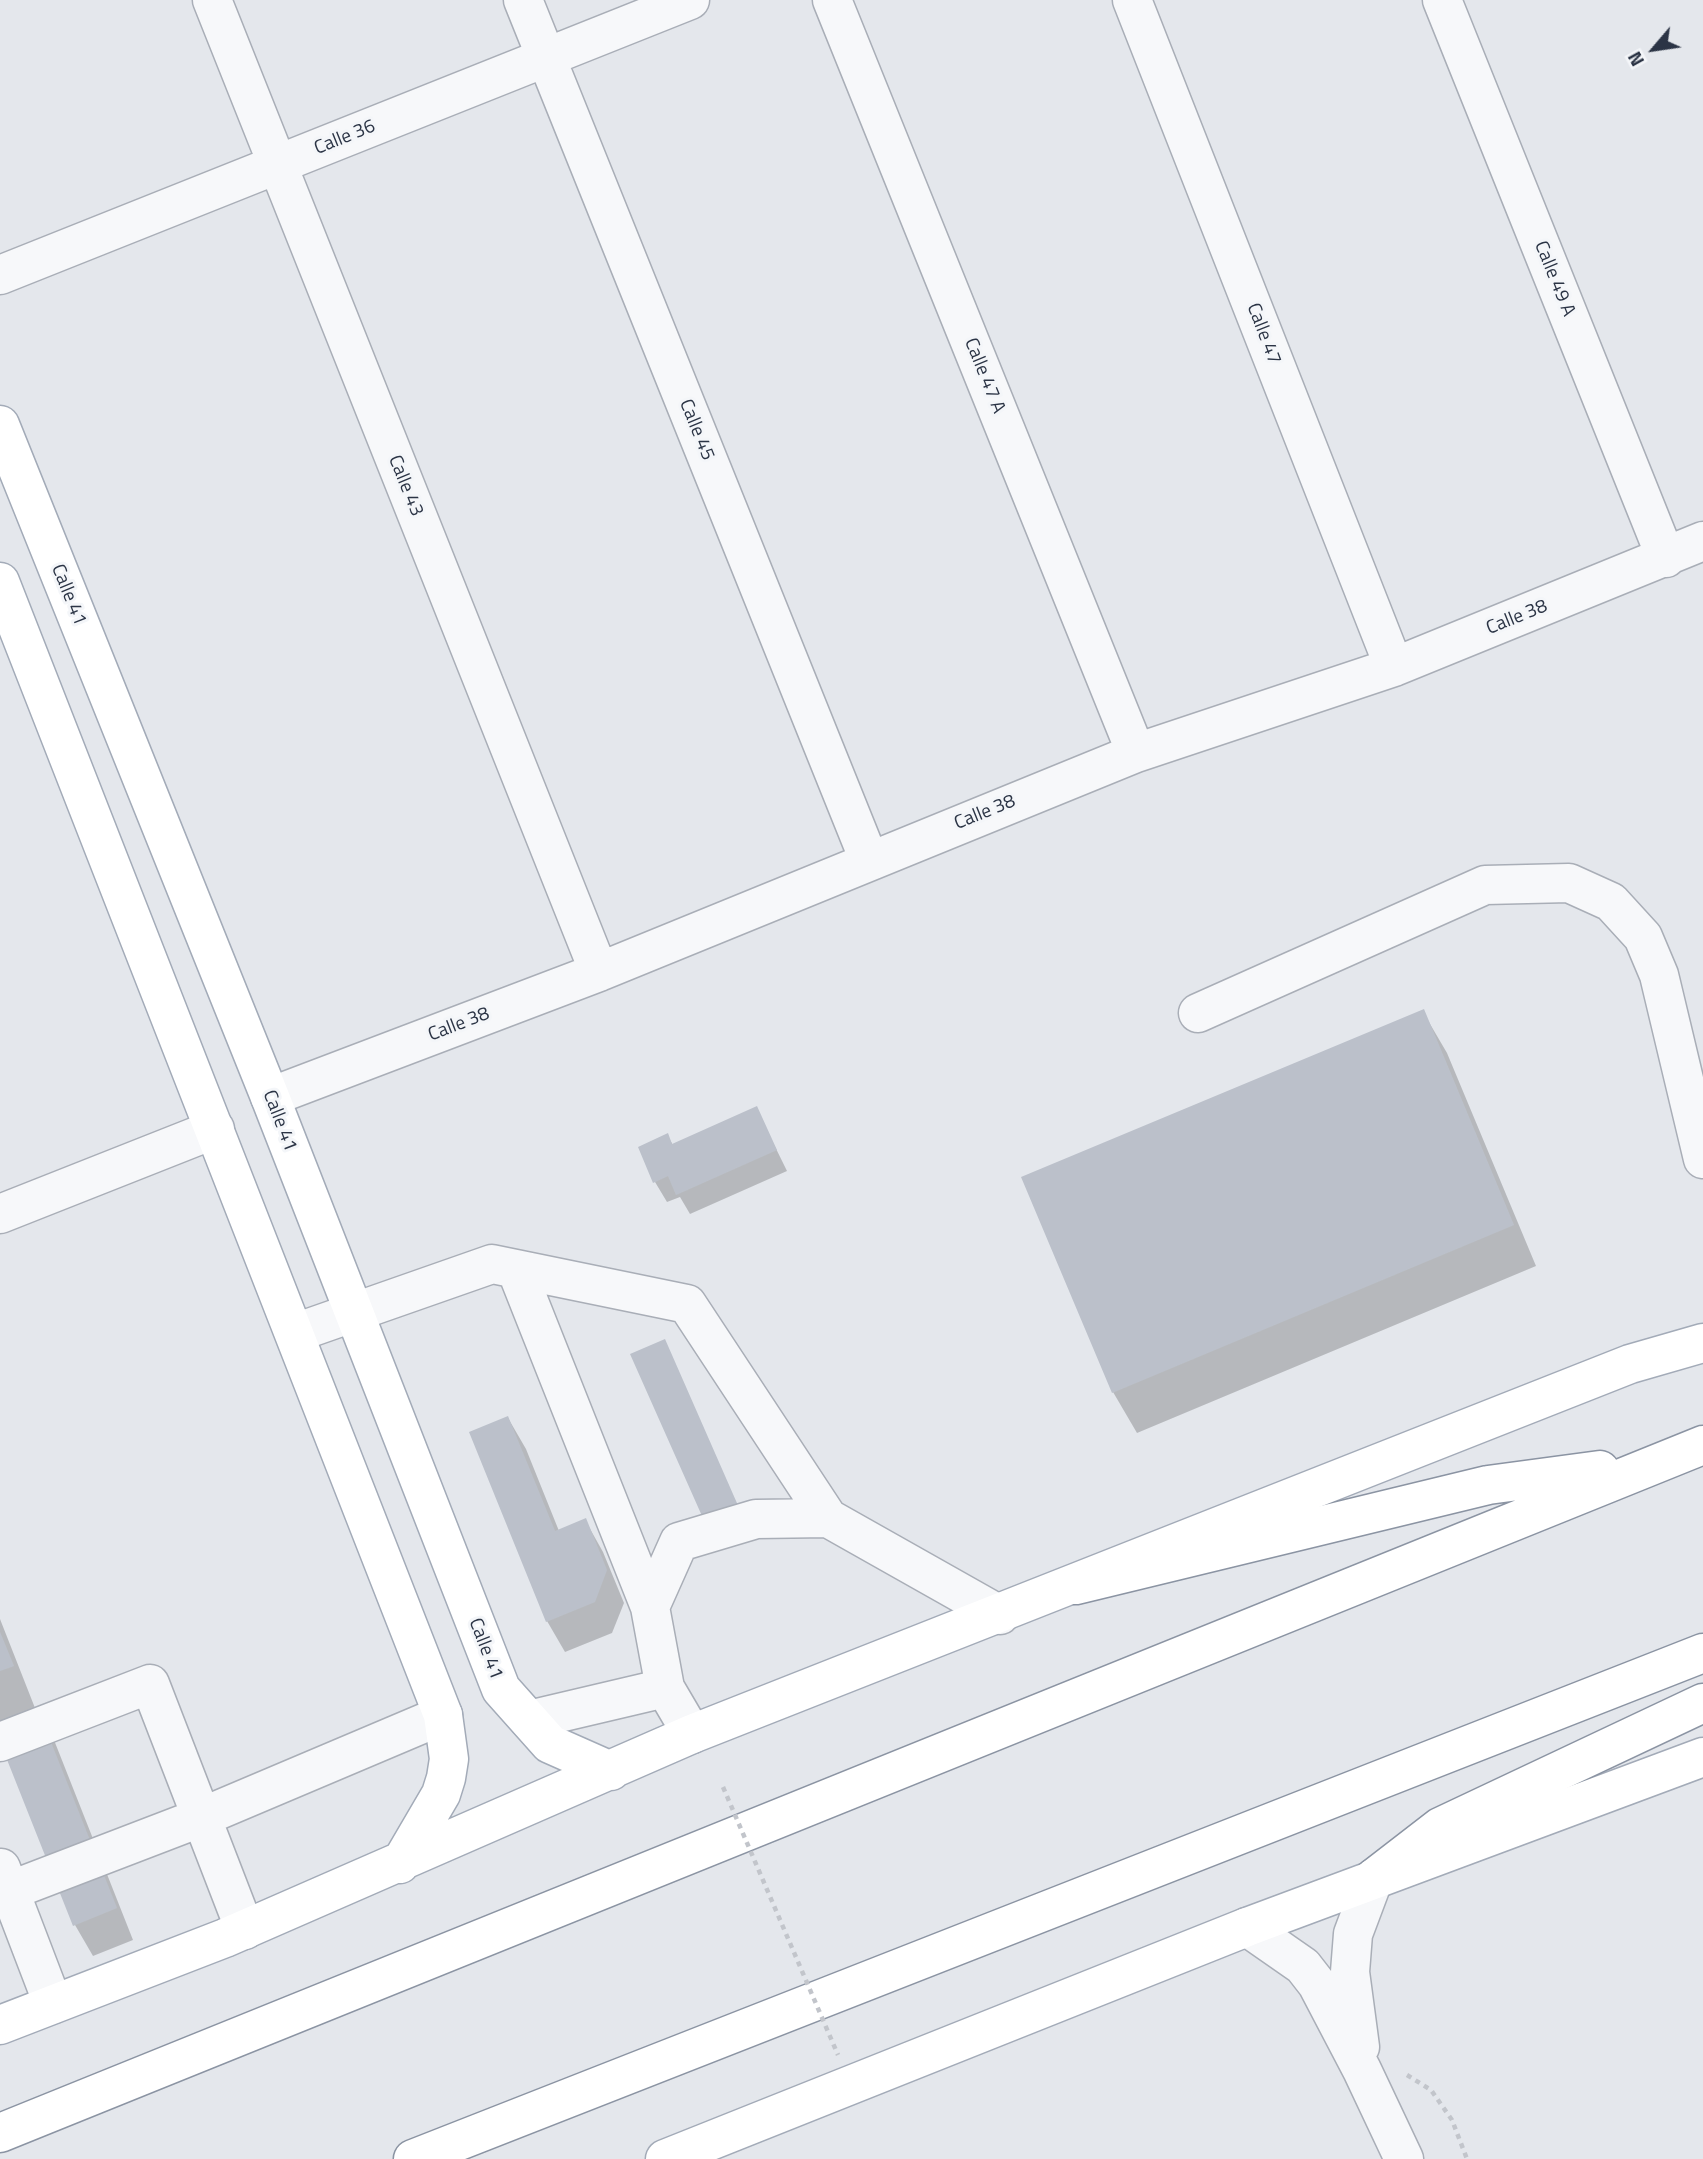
<!DOCTYPE html>
<html>
<head>
<meta charset="utf-8">
<style>
	body { margin:0 }
	#map { position:relative; width:1703px; height:2159px; overflow:hidden; background:#e4e7ec; font-family:"Titillium Web",sans-serif }
	canvas { display:block }
	.north { position:absolute; left:1619px; top:14px; width:70px; height:70px; -webkit-text-stroke:5px #f4f6f9; paint-order:stroke; rotate:241deg; font-size:19px; font-weight:700; line-height:28px; text-align:center; color:#2b3445 }
	.north::after { content:''; display:block; margin:auto; width:24px; height:32px; background:#2b3445; clip-path:polygon(50% 0,100% 100%,50% 72%,0 100%) }
</style>
</head>
<body>
<div id="map">
<canvas width="1703" height="2159"></canvas>
<div class="north">N</div>
</div>
<script>
const ctx = document.querySelector('canvas').getContext('2d');
ctx.lineJoin = 'round';
function fillPath(path, color) {
  ctx.fillStyle = color;
  ctx.fill(path, 'evenodd');
}
function poly(rows) {
  const path = new Path2D();
  for (const r of rows) {
    path.moveTo(r[0], r[1]);
    for (let i = 2; i < r.length; i += 2) path.lineTo(r[i], r[i + 1]);
  }
  return path;
}
function trace(path, color, width, dash) {
  ctx.strokeStyle = color;
  ctx.lineWidth = width;
  ctx.lineCap = dash ? 'butt' : 'round';
  ctx.setLineDash(dash || []);
  ctx.stroke(path);
}
function write(font, color, halo, rows, align = 'center') {
  ctx.font = font + ' "Titillium Web",sans-serif';
  ctx.lineWidth = 6;
  ctx.setLineDash([]);
  ctx.textBaseline = 'middle';
  ctx.strokeStyle = halo;
  ctx.fillStyle = color;
  for (const [text, x, y, turn = 0] of rows) {
    ctx.save();
    ctx.translate(x, y);
    ctx.rotate((+turn || 0) * Math.PI / 180);
    ctx.textAlign = isNaN(turn) ? turn : align;
    if (halo) ctx.strokeText(text, 0, 0);
    ctx.fillText(text, 0, 0);
    ctx.restore();
  }
}
const shadow = poly([
	[1423,1012,1447,1053,1536,1266,1137,1433,1113,1392],
	[756,1108,787,1171,690,1214,680,1197,667,1202,655,1182,667,1135,673,1145],
	[508,1418,526,1449,559,1531,585,1520,603,1552,624,1603,612,1633,565,1652,547,1621],
	[0,1619,35,1708,54,1740,133,1940,93,1956,75,1925,0,1738]
]);
const building = poly([
	[1424,1009,1514,1225,1112,1393,1021,1177],
	[757,1106,777,1150,676,1195,668,1176,653,1183,638,1147,668,1133,672,1144],
	[665,1339,740,1510,706,1525,630,1354],
	[508,1416,555,1531,586,1518,607,1570,595,1602,546,1622,469,1432],
	[0,1632,14,1666,0,1671],
	[37,1707,117,1908,73,1926,0,1742,0,1721]
]);
const path = poly([
	[1407,2075,1431,2090,1452,2120,1467,2159]
]);
const minor = poly([
	[212,0,599,972],
	[523,0,869,860],
	[832,0,1136,753],
	[1132,0,1394,667],
	[1442,0,1666,558],
	[0,275,690,0],
	[1198,1013,1485,885,1569,883,1611,902,1643,937,1659,975,1703,1159],
	[270,1097,599,972,1136,753,1394,667,1703,541],
	[0,1214,215,1129],
	[516,1269,650,1607],
	[295,1333,492,1264,687,1304,828,1518],
	[529,1720,665,1688],
	[692,1734,665,1688,650,1607,679,1542,756,1519,828,1518,1000,1615],
	[0,1742,150,1684,245,1930],
	[1,1868,53,2004],
	[9,1891,202,1817,443,1715],
	[1247,1927,1303,1966,1317,1984,1362,2070,1404,2159],
	[1360,2047,1350,1972,1353,1934,1374,1878]
]);
const major = poly([
	[0,425,270,1097,501,1689,550,1744,611,1771],
	[0,582,443,1715,449,1759,446,1778,441,1794,400,1864],
	[0,2025,225,1938,692,1734,1630,1364,1703,1343],
	[665,2159,1247,1927,1703,1757]
]);
const highway = poly([
	[1076,1585,1488,1485,1600,1470],
	[1374,1878,1440,1827,1703,1703],
	[0,2133,1703,1445],
	[413,2159,1703,1653]
]);
const pathBridge = poly([
	[723,1787,838,2055]
]);
const streetNames = [
	["Calle 36",345,138,-22],
	["Calle 49 A",1554,279,68],
	["Calle 47",1263,334,69],
	["Calle 47 A",984,376,68],
	["Calle 45",696,430,68],
	["Calle 43",405,486,68],
	["Calle 41",68,595,68],
	["Calle 38",1517,618,-22],
	["Calle 38",985,813,-22],
	["Calle 38",459,1025,-21],
	["Calle 41",279,1121,69],
	["Calle 41",485,1649,69]
];
fillPath(shadow, '#0003');
fillPath(building, '#bbc0ca');
trace(minor, '#a9aeb7', 41);
trace(major, '#a3abb8', 41);
trace(highway, '#8b94a3', 41);
trace(path, '#c2c5cb', 4.5, [5, 5]);
trace(minor, '#f7f8fa', 38);
trace(major, '#fff', 38);
trace(highway, '#fff', 38);
trace(pathBridge, '#c2c5cb', 4.5, [5, 5]);
write('19px', '#2b3445', '#f4f6f9', streetNames);
</script>
</body>
</html>
